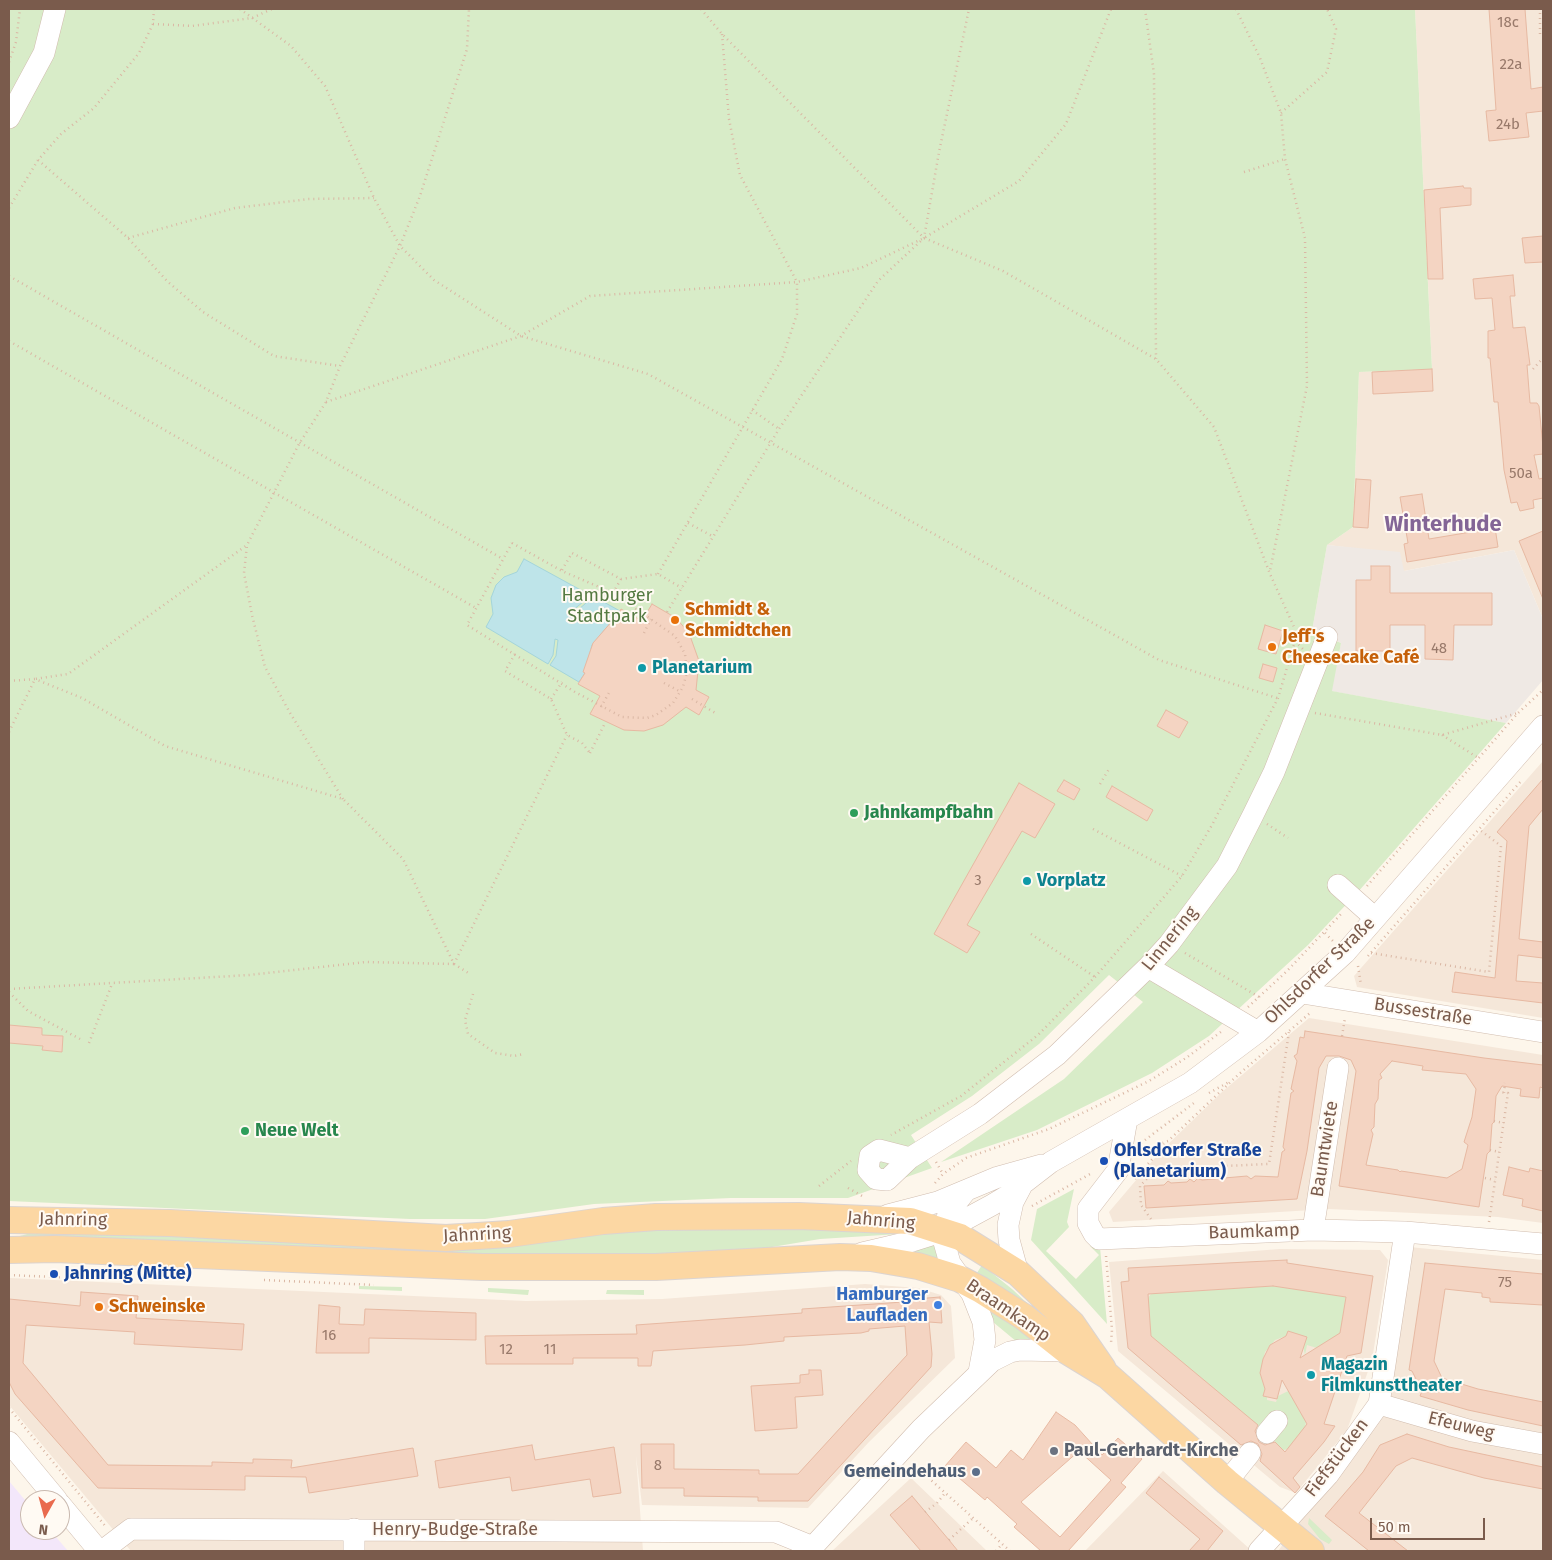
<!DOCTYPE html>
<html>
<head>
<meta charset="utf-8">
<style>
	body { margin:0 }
	#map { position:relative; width:1552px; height:1560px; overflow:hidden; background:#fdf6eb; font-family:"Fira Sans",sans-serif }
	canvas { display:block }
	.frame { position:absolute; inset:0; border:10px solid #7a5b4c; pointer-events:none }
	.north { position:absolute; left:20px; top:1490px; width:50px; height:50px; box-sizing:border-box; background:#fffaf3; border:1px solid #cabab0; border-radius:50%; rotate:187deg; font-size:14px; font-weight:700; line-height:20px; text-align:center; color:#7a5b4c }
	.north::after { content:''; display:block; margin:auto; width:18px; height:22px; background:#e96a4e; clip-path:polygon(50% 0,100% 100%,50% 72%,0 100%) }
	.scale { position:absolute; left:1370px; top:1518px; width:115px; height:22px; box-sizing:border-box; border:2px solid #7a5b4c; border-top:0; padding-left:6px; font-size:15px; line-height:18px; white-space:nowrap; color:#7a5b4c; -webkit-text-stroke:4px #fffaf3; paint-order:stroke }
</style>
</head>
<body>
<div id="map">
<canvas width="1552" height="1560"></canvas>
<div class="frame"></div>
<div class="north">N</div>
<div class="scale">50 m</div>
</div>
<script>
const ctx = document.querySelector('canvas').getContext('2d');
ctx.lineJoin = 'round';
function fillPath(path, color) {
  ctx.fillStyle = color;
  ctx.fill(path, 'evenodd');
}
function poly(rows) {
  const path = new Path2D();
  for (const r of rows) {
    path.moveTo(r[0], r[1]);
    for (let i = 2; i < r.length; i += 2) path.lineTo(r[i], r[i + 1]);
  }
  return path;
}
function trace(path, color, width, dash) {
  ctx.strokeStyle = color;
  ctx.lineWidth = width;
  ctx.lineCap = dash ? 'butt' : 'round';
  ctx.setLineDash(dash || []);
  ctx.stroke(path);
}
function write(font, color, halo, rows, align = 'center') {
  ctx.font = font + ' "Fira Sans",sans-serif';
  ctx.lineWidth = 4;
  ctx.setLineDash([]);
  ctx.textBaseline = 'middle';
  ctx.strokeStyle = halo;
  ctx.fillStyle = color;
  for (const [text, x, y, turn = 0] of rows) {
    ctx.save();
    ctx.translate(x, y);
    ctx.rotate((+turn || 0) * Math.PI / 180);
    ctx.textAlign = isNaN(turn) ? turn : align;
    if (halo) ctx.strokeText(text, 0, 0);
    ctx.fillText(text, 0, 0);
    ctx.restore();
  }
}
const residential = poly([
	[1415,9,1543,9,1543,619,1514,550,1404,571,1361,549,1327,545,1353,527,1359,372,1432,368],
	[1543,761,1543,1018,1357,987,1354,976],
	[1309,1018,1543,1055,1543,1223,1498,1217,1329,1209,1113,1222,1109,1212,1160,1152,1222,1092],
	[1409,1247,1543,1260,1543,1551,1278,1551,1387,1406],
	[1280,1249,1380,1250,1388,1260,1372,1360,1347,1430,1296,1493,1280,1487,1118,1351,1109,1262],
	[9,1278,526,1301,662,1299,865,1284,918,1288,941,1295,951,1306,955,1358,869,1442,808,1508,642,1505,636,1456,643,1551,131,1551,9,1405],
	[1163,1471,1252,1551,1085,1551],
	[911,1478,987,1551,832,1551]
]);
const industrial = poly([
	[1327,545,1400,552,1404,571,1514,550,1543,619,1543,680,1506,723,1331,691,1341,643,1312,631]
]);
const education = poly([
	[9,1481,30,1506,30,1530,50,1530,68,1551,9,1551]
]);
const green = poly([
	[9,9,1415,9,1432,369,1359,372,1353,527,1327,545,1312,631,1341,643,1332,691,1506,723,1357,893,1308,945,1209,1036,1152,1073,1037,1130,941,1162,1064,1079,1143,1002,1109,975,1039,1044,972,1096,911,1135,932,1168,848,1198,731,1198,594,1204,485,1219,410,1219,9,1201],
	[1074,1189,1067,1222,1069,1227,1046,1251,1076,1279,1099,1255,1090,1246,1094,1244,1100,1247,1107,1324,1031,1240,1037,1209],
	[770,1227,899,1234,820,1239,736,1253,462,1256,12,1238,35,1232,100,1232,447,1250,619,1232],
	[934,1242,943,1264,908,1250],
	[982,1265,1012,1289,1059,1333,975,1276],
	[359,1286,402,1287,402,1291,359,1289],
	[1273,1286,1346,1297,1340,1333,1317,1348,1307,1345,1305,1355,1302,1341,1286,1336,1275,1340,1265,1352,1260,1374,1265,1389,1263,1396,1267,1397,1267,1400,1276,1402,1278,1396,1292,1389,1297,1406,1306,1422,1305,1427,1288,1449,1283,1450,1267,1433,1151,1336,1148,1298,1151,1294],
	[488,1288,529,1290,528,1295,488,1292],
	[607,1290,644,1290,644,1295,606,1294],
	[987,1303,1037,1340,1017,1342,993,1322],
	[1309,1518,1332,1540,1329,1544,1320,1539,1308,1524]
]);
const water = poly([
	[524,559,588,594,583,602,573,610,574,613,585,604,591,595,620,611,615,621,613,620,592,645,585,673,579,682,550,665,556,656,558,640,555,639,553,655,548,664,486,627,493,614,491,598,496,585,504,577,517,572,524,559]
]);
const building = poly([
	[1489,9,1525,9,1531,89,1543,87,1543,111,1526,113,1529,137,1489,141,1486,111,1496,110,1489,9],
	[1463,186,1464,188,1471,188,1471,205,1440,208,1443,279,1428,279,1424,190,1463,186],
	[1543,236,1543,262,1525,263,1522,238,1543,236],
	[1513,275,1515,296,1510,296,1513,328,1525,327,1530,365,1527,365,1530,403,1537,403,1539,406,1543,447,1543,454,1534,455,1539,479,1543,478,1543,498,1533,500,1534,508,1520,511,1517,502,1511,503,1504,470,1498,402,1494,402,1490,358,1488,358,1488,331,1495,330,1492,298,1475,299,1473,279,1513,275],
	[1432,369,1433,391,1373,394,1372,372,1432,369],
	[1356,479,1371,480,1368,528,1353,527,1356,479],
	[1422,494,1429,539,1471,532,1470,527,1475,524,1494,521,1498,547,1407,562,1404,544,1408,543,1400,497,1422,494],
	[1543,531,1543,599,1519,541,1543,531],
	[1371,566,1390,566,1390,593,1492,593,1492,625,1454,625,1453,660,1425,659,1425,625,1390,625,1390,651,1356,651,1356,580,1371,580,1371,566],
	[652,604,676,618,689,633,699,661,696,690,709,697,699,715,686,707,663,725,644,731,624,730,590,714,600,696,578,684,585,673,583,672,593,643,613,620,615,621,621,609,642,621,652,604],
	[1265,625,1283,631,1276,654,1258,649,1265,625],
	[1263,664,1277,668,1273,682,1259,678,1263,664],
	[1166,710,1188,722,1179,738,1157,726,1166,710],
	[1543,779,1543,809,1529,826,1519,939,1543,942,1543,958,1518,955,1516,981,1543,983,1543,1003,1452,992,1455,972,1495,978,1507,841,1497,832,1543,779],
	[1064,780,1080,789,1074,800,1057,791,1064,780],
	[1019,783,1055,804,1035,838,1022,831,967,925,980,932,967,953,934,934,1019,783],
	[1112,786,1153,810,1147,821,1106,797,1112,786],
	[9,1025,42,1028,42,1035,63,1036,62,1052,42,1050,43,1046,9,1043,9,1025],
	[1305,1031,1484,1058,1543,1065,1543,1088,1540,1087,1539,1098,1520,1096,1521,1089,1502,1086,1496,1096,1494,1122,1492,1124,1490,1151,1487,1154,1479,1207,1339,1186,1356,1071,1351,1060,1339,1056,1326,1056,1319,1068,1307,1151,1297,1199,1146,1208,1144,1186,1164,1185,1168,1181,1171,1183,1187,1182,1190,1179,1194,1182,1198,1178,1202,1180,1247,1176,1251,1179,1255,1176,1278,1177,1282,1152,1285,1150,1283,1147,1291,1093,1294,1091,1291,1089,1297,1061,1294,1056,1297,1054,1300,1037,1304,1038,1305,1031],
	[1392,1061,1423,1066,1422,1070,1466,1074,1476,1089,1472,1117,1464,1142,1468,1145,1462,1169,1447,1178,1401,1171,1400,1172,1398,1170,1366,1165,1373,1134,1371,1130,1374,1127,1375,1104,1378,1099,1379,1080,1382,1078,1380,1074,1392,1061],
	[1509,1167,1529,1172,1530,1168,1543,1171,1543,1211,1522,1206,1523,1199,1503,1195,1509,1167],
	[1287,1260,1287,1263,1373,1276,1361,1353,1347,1356,1324,1424,1335,1426,1324,1442,1293,1478,1300,1487,1295,1493,1260,1461,1262,1454,1258,1444,1251,1441,1241,1445,1128,1348,1121,1282,1129,1281,1128,1268,1287,1260],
	[1273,1286,1346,1297,1340,1333,1300,1358,1307,1337,1288,1331,1286,1336,1270,1345,1263,1359,1260,1373,1265,1389,1263,1396,1277,1399,1282,1380,1307,1424,1285,1452,1275,1442,1265,1445,1259,1442,1255,1431,1258,1425,1151,1336,1148,1294,1273,1286],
	[1425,1263,1543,1274,1543,1305,1490,1302,1490,1298,1482,1297,1482,1293,1445,1289,1434,1361,1442,1378,1478,1389,1543,1402,1543,1426,1468,1410,1420,1396,1422,1391,1412,1371,1409,1370,1425,1263],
	[81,1292,138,1296,136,1318,244,1324,242,1350,134,1344,135,1332,26,1325,23,1363,108,1465,212,1466,212,1462,253,1463,253,1459,292,1460,291,1468,413,1448,418,1476,309,1493,306,1477,245,1476,245,1490,98,1488,15,1394,9,1382,9,1299,80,1306,81,1292],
	[940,1297,942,1323,929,1322,932,1354,931,1367,808,1501,758,1501,758,1497,684,1496,684,1488,642,1488,641,1444,674,1444,674,1469,759,1470,759,1474,798,1474,907,1355,905,1326,869,1329,869,1331,861,1333,784,1337,784,1341,745,1345,653,1351,651,1366,638,1366,638,1358,573,1358,573,1364,486,1364,485,1336,637,1334,636,1325,802,1313,802,1309,903,1302,903,1300,940,1297],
	[319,1305,340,1307,339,1324,364,1325,365,1309,476,1313,476,1340,369,1338,369,1353,316,1353,319,1305],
	[809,1370,821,1370,823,1395,795,1397,797,1428,755,1431,751,1386,800,1383,800,1375,809,1374,809,1370],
	[1056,1412,1075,1425,1102,1455,1118,1438,1142,1459,1121,1483,1126,1487,1068,1551,1041,1551,1014,1527,1017,1524,987,1497,985,1500,945,1466,966,1442,996,1468,1011,1450,1023,1460,1056,1412],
	[1079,1451,1111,1480,1060,1537,1021,1502,1079,1451],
	[1407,1434,1449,1447,1543,1467,1543,1489,1484,1478,1412,1458,1396,1466,1359,1513,1408,1551,1369,1551,1325,1516,1363,1472,1380,1445,1407,1434],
	[532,1445,535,1460,614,1447,621,1493,593,1497,590,1479,512,1491,510,1477,439,1488,435,1461,532,1445],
	[1159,1477,1223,1531,1207,1551,1189,1551,1200,1539,1146,1493,1159,1477],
	[912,1496,949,1540,958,1551,921,1551,890,1515,912,1496]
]);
const path = poly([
	[240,9,291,46,325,86,374,198,400,246,434,280,521,336,648,374,1159,660,1277,698],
	[701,9,722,34,924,238,1003,271,1156,359,1214,427,1270,574,1294,627,1295,641,1278,698,1212,825,1182,876,1095,977,1038,1035,961,1096,891,1135],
	[1145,9,1154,74,1156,359],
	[1236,9,1260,58,1281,113,1285,159,1305,238,1307,386,1270,571],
	[153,24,192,26,252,18,272,9],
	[1540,34,1540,9],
	[9,62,16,42,20,9],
	[1281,113,1327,72,1336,29,1327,9],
	[38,160,128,238,167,281,203,312,274,356,340,366],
	[1244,172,1285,159],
	[9,208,38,160,61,134,94,108,139,53,153,24,154,9],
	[128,238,235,208,309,199,374,198],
	[9,276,503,559],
	[9,341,476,608],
	[1533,369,1543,358],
	[326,402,521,336,590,296,797,282,861,268,924,238,1019,181,1066,124,1111,9],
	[752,410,779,429],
	[688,523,714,537],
	[512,543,562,571,613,593,675,636,685,654,687,672,683,687,673,703,656,715,647,718,622,717,575,692,467,625,512,543],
	[562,570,572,553,621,579,658,574,682,588],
	[658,574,782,359,797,314,797,282,740,175,729,119,722,34],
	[613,593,621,579],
	[667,612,779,429,878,281,924,238,939,152,969,9],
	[644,633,651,619],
	[1295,641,1303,649],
	[515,654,505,671,551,699,567,735,582,743,590,753],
	[9,681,35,679,82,698,165,746,343,799,403,859,454,964,470,974],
	[664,683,681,692],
	[551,699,562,682],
	[692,699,717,714],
	[601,707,610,691],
	[1315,713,1442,735,1518,713],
	[9,732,35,679,68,674,247,545],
	[1442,735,1480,759],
	[590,753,605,723],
	[1100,784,1109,769],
	[343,799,290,713,265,667,252,615,244,573,247,545,299,444,326,402,340,366,400,246,420,196,467,49,469,9],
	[1267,824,1288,838],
	[1093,829,1182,876],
	[1367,886,1518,713,1543,690],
	[1325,933,1333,941],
	[1031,934,1095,977],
	[1185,953,1259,997],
	[1371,953,1489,972,1501,846,1480,830],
	[1368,956,1522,780],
	[454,964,567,735],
	[1358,966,1361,985],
	[9,989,249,975,366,962,454,964],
	[9,992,28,1011,80,1039],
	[473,994,465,1020,468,1034,495,1053,514,1056,524,1054],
	[1248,1007,1287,971,1343,912],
	[1342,1036,1345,1018],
	[89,1043,112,984],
	[1209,1093,1229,1082],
	[1504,1093,1505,1083],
	[1494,1121,1504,1123],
	[1141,1143,1194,1103],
	[1490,1150,1499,1152],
	[1139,1152,1168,1141,1238,1075,1310,1013],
	[936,1162,943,1174],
	[1485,1178,1495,1180],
	[1135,1179,1167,1142],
	[935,1183,943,1174,966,1158,1049,1129,1149,1081,1186,1058,1222,1031],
	[819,1186,851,1161],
	[848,1188,864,1197],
	[1032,1206,1092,1173],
	[1151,1219,1141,1205,1140,1186,1156,1169,1269,1164,1289,1032],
	[1489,1222,1508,1093,1499,1092],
	[1106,1256,1112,1330,1111,1343],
	[9,1275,76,1278,96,1273],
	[264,1280,374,1285],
	[9,1408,106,1527],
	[913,1464,1010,1551],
	[925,1512,937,1503,945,1493],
	[949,1540,973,1518],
	[996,1551,1002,1544]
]);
const minor = poly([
	[9,118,44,53,55,9],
	[1338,885,1375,918],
	[1148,967,1258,1032],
	[1302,993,1543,1032],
	[1127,1119,1118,1170,1088,1209,1088,1223,1094,1234,1099,1239,1313,1230,1405,1232,1543,1244],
	[910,1158,879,1150,870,1156,868,1170,876,1179,887,1180,910,1158,980,1114,1057,1055,1148,967,1169,944,1227,866,1253,815,1274,772,1327,637],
	[965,1192,949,1212,946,1221,944,1242,950,1263,972,1294,983,1322,985,1340,979,1372],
	[888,1215,938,1202,998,1177,1041,1165],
	[1313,1230,1338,1068],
	[862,1253,909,1242,944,1231,992,1205,1007,1196,1051,1162,1190,1083,1258,1032,1345,953,1543,726],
	[1018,1273,1009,1240,1008,1225,1013,1202,1022,1185],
	[1379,1404,1472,1431,1543,1444],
	[1267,1433,1277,1421],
	[9,1442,57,1500],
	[1227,1482,1250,1453],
	[60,1504,99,1551],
	[102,1551,131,1529,776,1532,813,1547],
	[354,1551,354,1529],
	[809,1551,921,1429,992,1361,1010,1352,1020,1350,1067,1351],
	[1259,1551,1328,1475,1379,1404,1405,1232]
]);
const major = poly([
	[9,1220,170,1223,446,1238,509,1234,603,1221,656,1217,799,1216,910,1221,960,1237,1018,1273,1072,1324,1103,1369],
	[9,1250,55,1249,482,1267,656,1267,840,1257,871,1258,918,1266,960,1279,981,1290,1024,1317,1067,1351,1108,1376,1227,1482,1311,1551]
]);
const markers = [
	[675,620,5,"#e8710a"],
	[1272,647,5,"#e8710a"],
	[642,668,5,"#0f9aa8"],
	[854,813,5,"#2e9e5b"],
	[1027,881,5,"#0f9aa8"],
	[245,1131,5,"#2e9e5b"],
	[1104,1161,5,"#1a4fb4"],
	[54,1274,5,"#1a4fb4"],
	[938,1305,5,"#3f7fe0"],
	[99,1307,5,"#e8710a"],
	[1311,1375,5,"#0f9aa8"],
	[1054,1451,5,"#6b7280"],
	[976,1472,5,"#5c6f8a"]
];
const numberNames = [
	["18c",1508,23],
	["22a",1511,65],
	["24b",1508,125],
	["50a",1521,474],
	["48",1439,649],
	["3",978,881],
	["75",1505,1283],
	["16",329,1336],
	["12",506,1350],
	["11",550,1350],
	["8",658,1466]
];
const parkNames = [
	["Hamburger",607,596],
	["Stadtpark",607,617]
];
const foodNames = [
	["Schmidt &",685,610],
	["Schmidtchen",685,631],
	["Jeff's",1282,637],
	["Cheesecake Café",1282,658],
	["Schweinske",109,1307]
];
const cultureNames = [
	["Planetarium",652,668],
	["Vorplatz",1037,881],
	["Magazin",1321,1365],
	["Filmkunsttheater",1321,1386]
];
const leisureNames = [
	["Jahnkampfbahn",864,813],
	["Neue Welt",255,1131]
];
const streetNames = [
	["Linnering",1170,939,-51],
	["Ohlsdorfer Straße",1320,971,-44],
	["Bussestraße",1423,1012,9],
	["Baumtwiete",1325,1149,-81],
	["Jahnring",73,1220,1],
	["Jahnring",881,1221,5],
	["Baumkamp",1254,1232,-2],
	["Jahnring",477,1235,-3],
	["Braamkamp",1008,1311,34],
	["Efeuweg",1461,1426,14],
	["Fiefstücken",1337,1458,-53],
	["Henry-Budge-Straße",455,1530]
];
const transitNames = [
	["Ohlsdorfer Straße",1114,1151],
	["(Planetarium)",1114,1172],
	["Jahnring (Mitte)",64,1274]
];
const shopNames = [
	["Hamburger",928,1295],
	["Laufladen",928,1316]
];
const worshipNames = [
	["Paul-Gerhardt-Kirche",1064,1451]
];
const serviceNames = [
	["Gemeindehaus",966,1472]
];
const districtNames = [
	["Winterhude",1443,525]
];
fillPath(residential, '#f5e7d9');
fillPath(industrial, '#efe9e4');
fillPath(education, '#f3e7fa');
fillPath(green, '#d8ecc8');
fillPath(water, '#bee4e9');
trace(water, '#a4d5db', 1);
fillPath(building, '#f4d4c2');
trace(building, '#e7b9a2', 1);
trace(minor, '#d1bdaf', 22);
trace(major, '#dcd4d0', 28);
trace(path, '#dab7a4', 2.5, [1, 4]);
trace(minor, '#fff', 21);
trace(major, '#fcd7a3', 26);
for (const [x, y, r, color] of markers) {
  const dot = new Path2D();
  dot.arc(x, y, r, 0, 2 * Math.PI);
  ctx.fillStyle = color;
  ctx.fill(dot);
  trace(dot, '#fffaf3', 2);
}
write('15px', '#98796a', null, numberNames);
write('18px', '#547a41', '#fffaf3', parkNames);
write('bold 18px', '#c56008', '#fffaf3', foodNames, 'left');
write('bold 18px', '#0d838f', '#fffaf3', cultureNames, 'left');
write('bold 18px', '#27864d', '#fffaf3', leisureNames, 'left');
write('18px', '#7a5b4c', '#fffaf3', streetNames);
write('bold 18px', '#164399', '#fffaf3', transitNames, 'left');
write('bold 18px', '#366cbe', '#fffaf3', shopNames, 'right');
write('bold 18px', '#5b616d', '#fffaf3', worshipNames, 'left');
write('bold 18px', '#4e5e75', '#fffaf3', serviceNames, 'right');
write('bold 22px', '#836596', '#fffaf3', districtNames);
</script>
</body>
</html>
